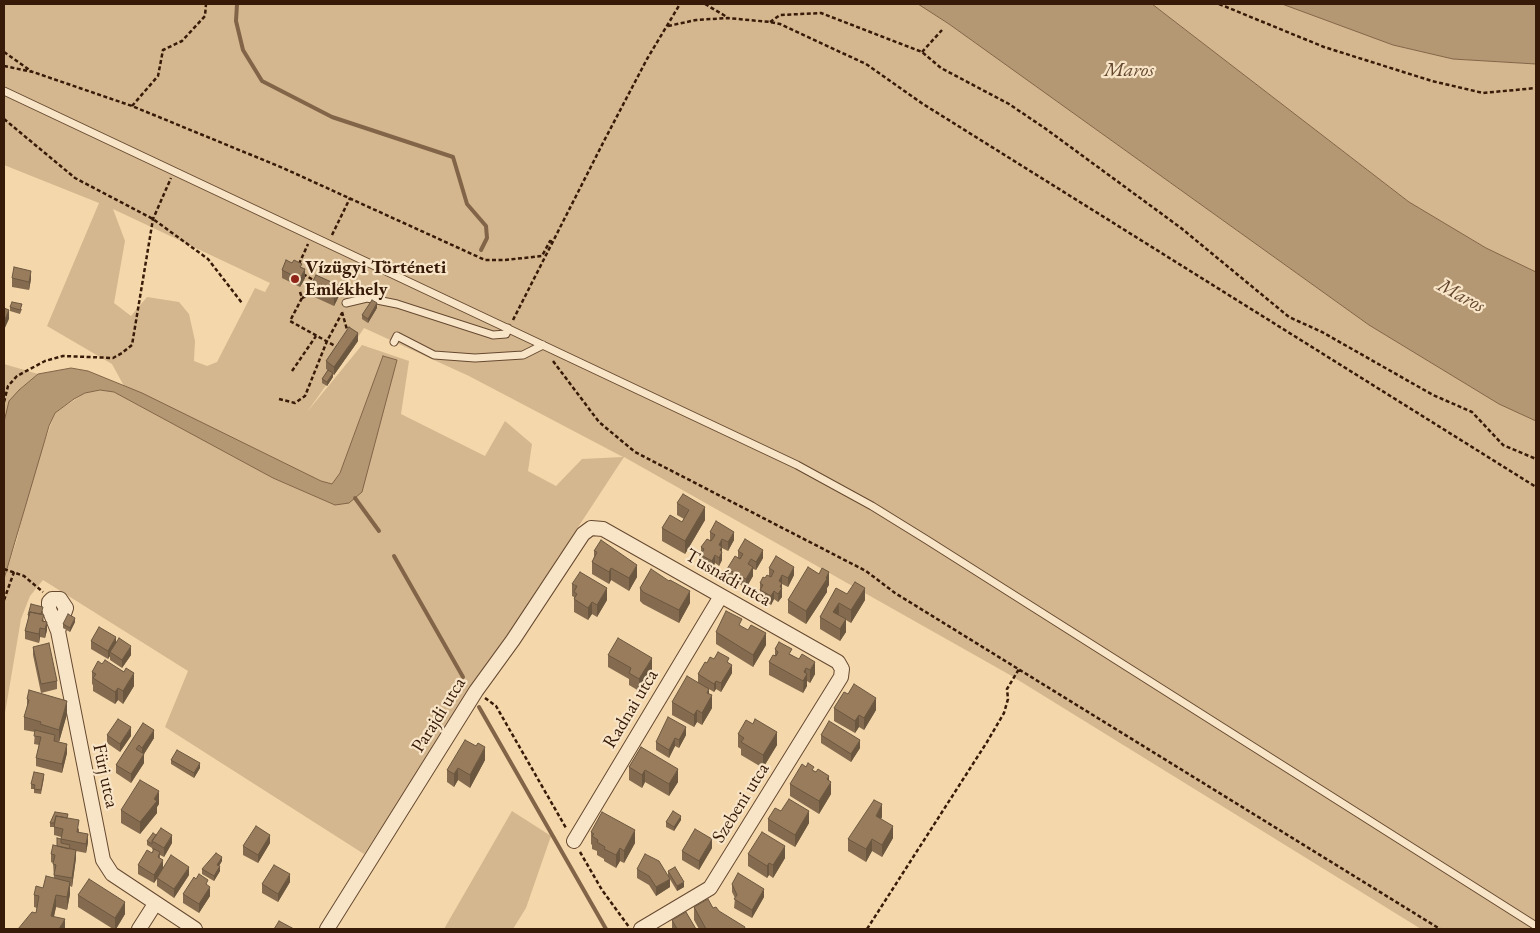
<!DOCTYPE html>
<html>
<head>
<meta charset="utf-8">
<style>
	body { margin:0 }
	#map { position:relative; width:1540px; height:933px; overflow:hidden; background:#f4d7aa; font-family:"EB Garamond",serif }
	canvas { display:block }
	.frame { position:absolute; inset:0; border:5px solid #371a08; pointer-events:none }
</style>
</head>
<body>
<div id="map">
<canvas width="1540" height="933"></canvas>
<div class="frame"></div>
</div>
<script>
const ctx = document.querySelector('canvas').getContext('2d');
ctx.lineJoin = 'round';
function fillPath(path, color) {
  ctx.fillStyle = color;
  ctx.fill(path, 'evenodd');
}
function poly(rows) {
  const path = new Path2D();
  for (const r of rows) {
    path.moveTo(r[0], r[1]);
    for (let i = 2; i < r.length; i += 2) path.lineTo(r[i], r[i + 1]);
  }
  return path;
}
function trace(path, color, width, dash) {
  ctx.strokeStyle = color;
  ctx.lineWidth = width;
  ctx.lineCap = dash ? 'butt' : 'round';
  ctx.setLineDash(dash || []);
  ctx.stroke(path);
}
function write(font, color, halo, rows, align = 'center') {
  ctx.font = font + ' "EB Garamond",serif';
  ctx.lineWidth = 4.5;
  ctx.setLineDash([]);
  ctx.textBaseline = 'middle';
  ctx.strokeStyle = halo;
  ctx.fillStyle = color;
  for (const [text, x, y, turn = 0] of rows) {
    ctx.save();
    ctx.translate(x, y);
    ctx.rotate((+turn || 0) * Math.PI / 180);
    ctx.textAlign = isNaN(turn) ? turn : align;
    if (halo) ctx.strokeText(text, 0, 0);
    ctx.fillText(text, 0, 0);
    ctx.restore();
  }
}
const green = poly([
	[4,4,918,4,949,24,1369,325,1499,404,1536,421,1536,929,1421,929,1010,675,624,457,364,854,165,727,188,671,43,580,30,596,21,619,4,719,4,753,4,579,17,539,34,471,55,413,85,393,101,390,114,392,273,478,335,505,397,361,384,356,340,473,332,484,321,481,124,386,112,364,47,326,99,203,4,165],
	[113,209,270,283,265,292,255,288,217,362,207,366,194,361,195,341,189,314,179,302,147,297,131,316,114,303,125,241],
	[364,328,469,376,623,457,582,459,556,486,528,471,532,444,505,421,485,456,401,414,409,361,362,345,307,412,358,341,356,340],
	[1152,4,1282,4,1393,45,1453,59,1536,64,1536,272,1486,248,1409,202],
	[4,364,38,374,19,390,4,422],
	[512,811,551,836,526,908,513,929,444,929]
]);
const water = poly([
	[918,4,1152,4,1409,202,1486,248,1536,272,1536,421,1499,404,1369,325,949,24,918,4],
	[1282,4,1536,4,1536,64,1453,59,1393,45,1282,4],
	[383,356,397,360,362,492,349,503,335,505,273,478,114,392,100,390,85,393,74,399,55,413,49,426,4,579,4,422,9,401,19,390,38,374,71,368,88,371,142,393,321,481,332,484,340,473,383,356]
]);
const stream = poly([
	[237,4,236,21,243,50,262,81,332,117,453,157,467,204,486,226,487,238,481,250],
	[355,498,379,531],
	[394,556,463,677],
	[479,707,606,929]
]);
const path = poly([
	[705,4,727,17],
	[1219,4,1324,47,1432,81,1483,93,1536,88],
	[770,22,780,15,821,13,922,52,941,68,1009,104,1046,129,1181,228,1289,317,1322,332,1433,395,1472,412,1503,445,1536,459],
	[668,26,696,20,728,18,770,22,780,24,866,64,923,104,1536,487],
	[4,52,31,71],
	[922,52,942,30],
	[4,66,33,72,132,106,283,168,485,260,505,260,542,256,550,241,554,242],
	[132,106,158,76,163,50,182,41,205,16,206,4],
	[4,119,75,178,153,219,208,259,242,303],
	[332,235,350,198],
	[299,264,308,244],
	[303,274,315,281],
	[300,292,302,298,290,321,337,347],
	[302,298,309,295],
	[342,312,348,333],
	[513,320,605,139,647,59,680,4],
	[553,361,599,422,635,452,866,571,895,593,1440,929],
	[292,371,316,336],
	[279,399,295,403,305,396,327,341,342,313],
	[4,402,8,386,17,376,45,361,63,356,113,358,122,353,132,345,153,219,171,178],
	[4,569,24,576,43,592],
	[4,600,14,572],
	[485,698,496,706,566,828],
	[580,852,602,890,629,927],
	[867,929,987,742,1004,713,1008,699,1007,689,1019,669]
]);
const lane = poly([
	[4,91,797,465,872,506,927,540,1536,926],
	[346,303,367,298,397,304,493,335,506,334,508,328],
	[394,342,397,336,434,355,475,358,523,355,543,345]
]);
const street = poly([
	[58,631,66,608,60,599,52,599,49,602,49,609,58,631,103,860,112,874,195,929],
	[574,841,721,596],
	[139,929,155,904],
	[327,929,476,691,513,640,583,534,591,528,603,529,838,662,842,669,841,677,710,888,641,929]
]);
const wall = poly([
	[302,268,305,278,300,287,282,278,282,270],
	[12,278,31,279,29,290,12,287],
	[310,287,340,294,334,306,310,295],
	[10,307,22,309,20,314,10,311],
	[377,308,368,323,362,319,362,315],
	[358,341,334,375,333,374,333,377,327,386,322,383,322,379,328,370,326,369,326,361],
	[677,503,705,520,685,554,662,541,662,528,682,522,684,519,677,515],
	[710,532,734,540,728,551,722,548,722,560,719,566,715,563,712,569,701,563,701,547,710,540],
	[594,551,637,577,629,591,611,580,609,584,592,574,592,562,594,557],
	[738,551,763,558,756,570,753,569,753,576,746,588,727,577,727,569,738,558],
	[769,568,794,575,788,587,782,584,782,597,778,602,774,599,771,605,760,598,760,583,769,576],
	[572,584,607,600,597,617,592,614,588,620,574,612,574,597,572,596],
	[829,585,827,588,827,592,806,624,788,613,788,600],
	[640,588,690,603,679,623,643,604,640,601],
	[847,594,865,600,851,623,846,620,846,632,840,641,820,629,820,617],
	[43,611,42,615,47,630,45,638,40,637,39,643,25,639,25,631,28,620,28,615],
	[75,622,70,632,63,628,63,624],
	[742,627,766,645,753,667,716,644,716,632],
	[91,641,116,642,131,655,122,668,110,660,110,656,108,659,91,649],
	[33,647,57,681,57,689,41,693,33,655],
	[775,649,792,655,815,674,810,683,807,681,807,686,803,693,769,675,769,662,775,655],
	[608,655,652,670,639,691,629,685,629,679,608,667],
	[714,659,729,663,732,673,721,692,716,689,714,692,709,689,709,694,712,708,702,725,697,722,694,727,672,715,672,702,698,682,698,674,707,663],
	[102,664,124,672,134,686,123,704,118,700,115,704,93,691,93,685,92,684,92,672],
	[27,699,67,714,59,742,55,741,67,753,62,773,36,766,36,758,39,745,34,744,35,732,24,730,24,717,27,709],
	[834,708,876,710,864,730,859,727,855,733,834,721],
	[143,723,154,738,144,754,144,763,131,783,116,773,116,765],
	[738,734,777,745,763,768,741,755,741,749,738,747],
	[107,735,131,736,120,752,107,743],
	[686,735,679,748,675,746,669,758,656,750,656,742],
	[821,735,860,748,851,762,821,743],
	[641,747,678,782,669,796,645,782,642,788,629,780,629,767],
	[171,760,200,768,194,778,171,764],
	[485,760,470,788,458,780,454,787,447,782,447,770],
	[814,771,829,780,831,794,819,814,790,796,790,784],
	[44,778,41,794,34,793,34,789,31,789,31,784],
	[159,804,157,807,157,813,140,834,121,823,121,810],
	[781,811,809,823,795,847,768,831,768,819],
	[882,817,881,819,893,838,882,857,872,851,866,862,848,851,848,839],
	[68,818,79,829,79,832,88,842,86,853,76,851,76,858,72,887,70,886,70,894,67,910,56,907,54,917,65,929,36,913,37,908,34,907,34,895,43,888,54,878,53,863,51,862,51,854,61,839,61,837,54,835,54,827,50,827,50,823],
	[681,820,674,831,666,827,666,822],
	[591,832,635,843,624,863,620,861,616,868,604,861,604,859,597,855,597,851,592,849,592,845,591,844],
	[147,841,172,843,164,857,160,855,160,858,163,867,189,875,174,898,157,886,157,879,154,883,138,874,138,865,152,853,153,850,152,849,152,847,152,848,147,845],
	[270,843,258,863,243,855,243,846],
	[712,848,699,870,682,860,682,851],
	[748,854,785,858,773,878,769,875,767,878,748,866],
	[222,861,219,866,220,871,214,881,202,874,202,869],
	[637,869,670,887,656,896,649,885,637,878],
	[668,871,684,887,677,891,668,876],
	[290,882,278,902,262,893,262,884],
	[732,884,764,897,752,918,734,908,735,898,732,892],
	[208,886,210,896,199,913,183,903,183,894],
	[78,895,125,914,116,929,113,929,78,907],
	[694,907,713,908,745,929,699,929,694,920],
	[672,920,696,929,672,929]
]);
const shadedWall = poly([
	[305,269,305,278,300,287,300,279],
	[31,271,31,279,29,290,29,282],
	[340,286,340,294,334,306,334,298],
	[377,303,377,308,368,323,368,319],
	[9,310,9,319,4,330,4,322],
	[358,333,358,341,334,375,334,367],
	[333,373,333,377,327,386,327,382],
	[705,507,705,520,685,554,685,541],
	[734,532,734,540,728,551,728,542],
	[722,539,722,560,719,566,719,545],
	[763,550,763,558,756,570,756,562],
	[715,555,715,563,712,569,712,561],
	[637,565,637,577,629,591,629,578],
	[753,567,753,576,746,588,746,579],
	[794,567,794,575,788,587,788,578],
	[611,568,611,580,609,584,609,572],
	[829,572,829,585,827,588,827,592,806,624,806,611],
	[782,575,782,597,778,602,779,581],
	[607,588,607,600,597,617,597,605],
	[865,588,865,600,851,623,851,610],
	[690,591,690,603,679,623,679,610],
	[774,591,774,599,771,605,771,596],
	[592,602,592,614,588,620,588,608],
	[839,603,839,616,833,612],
	[75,618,75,622,70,632,70,628],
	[846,619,846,632,840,641,840,629],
	[47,622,47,630,45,638,45,629],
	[40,628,40,637,39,643,39,634],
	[766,633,766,645,753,667,753,655],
	[116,637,116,645,110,652,110,656,108,659,108,651],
	[131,646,131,655,122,668,122,660],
	[652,658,652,670,639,691,639,679],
	[815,662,815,674,810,683,810,670],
	[732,665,732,673,721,692,721,683],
	[806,668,806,676,807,674,807,686,803,693,804,672],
	[134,673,134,686,123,704,123,691],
	[716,681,716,689,714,692,714,684],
	[118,688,118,700,115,704,115,692],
	[709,689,709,700,712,695,712,708,702,725,702,713,707,693],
	[876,698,876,710,864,730,864,718],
	[67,701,67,714,59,742,59,730],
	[697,710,697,722,694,727,694,715],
	[859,715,859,727,855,733,855,721],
	[131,727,131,736,120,752,120,744],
	[686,727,686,735,679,748,679,740],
	[154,730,154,738,144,754,144,763,131,783,131,774,142,756,142,748],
	[777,732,777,745,763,768,763,755],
	[675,738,675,746,669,758,669,750],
	[860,740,860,748,851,762,851,754],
	[67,744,67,753,62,773,62,764],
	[485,747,485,760,470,788,470,775],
	[200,763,200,768,194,778,194,773],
	[458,768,458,780,454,787,454,774],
	[678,769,678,782,669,796,669,784],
	[645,770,645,782,642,788,642,775],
	[829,776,829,786,831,782,831,794,819,814,819,801,827,779],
	[159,791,159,804,157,807,157,813,140,834,140,822],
	[882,804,882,817,876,828,876,816],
	[809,811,809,823,795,847,795,835],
	[681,816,681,820,674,831,674,827],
	[893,826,893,838,882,857,882,845],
	[635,830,635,843,624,863,624,851],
	[88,834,88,842,86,853,86,844],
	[172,835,172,843,164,857,164,848],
	[270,835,270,843,258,863,258,855],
	[712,839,712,848,699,870,699,861],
	[872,839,872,851,866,862,866,849],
	[785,846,785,858,773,878,773,865],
	[620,848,620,861,616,868,616,855],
	[76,850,76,858,72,887,72,878],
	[222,857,222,861,217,869,217,865],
	[163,860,163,868,154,883,154,875],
	[769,863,769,875,767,878,767,866],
	[220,866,220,871,214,881,214,876],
	[189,867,189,875,174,898,174,889],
	[290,874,290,882,278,902,278,894],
	[670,879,670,887,656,896,656,887],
	[70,882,70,894,67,910,67,897],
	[684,882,684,887,677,891,677,886],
	[210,887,210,896,199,913,199,904],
	[764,889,764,897,752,918,752,910],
	[56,895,56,907,51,928,51,916],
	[125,902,125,914,116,929,115,929,115,918],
	[65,919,65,929,59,929]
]);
const building = poly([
	[286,260,292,263,294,260,302,264,300,267,305,269,300,279,282,270,286,260],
	[14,267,31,271,29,282,12,278,14,267],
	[316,275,340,286,334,298,310,287,316,275],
	[372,300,377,303,368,319,362,315,372,300],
	[12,302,22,304,20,310,10,307,12,302],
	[4,308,9,310,4,322,4,308],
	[349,327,358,333,334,367,326,361,349,327],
	[328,370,333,373,327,382,322,379,328,370],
	[683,494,705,507,685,541,662,528,670,515,682,522,689,510,677,503,683,494],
	[716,521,734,532,728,542,722,539,719,545,722,547,720,550,722,552,719,558,715,555,712,561,701,555,704,549,701,547,707,539,711,541,715,535,710,532,716,521],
	[745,539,763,550,756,562,751,559,748,564,753,567,746,579,727,569,735,556,740,559,743,554,738,551,745,539],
	[601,540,637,565,629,578,611,568,609,572,592,562,597,552,594,551,601,540],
	[776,556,794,567,788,578,782,575,779,581,782,583,780,587,782,588,778,594,774,591,771,596,760,590,763,585,760,583,763,577,765,578,767,575,771,577,774,571,769,568,776,556],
	[808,567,819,574,822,568,829,572,826,578,827,579,806,611,788,600,808,567],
	[651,569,669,581,670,580,690,591,679,610,643,592,640,588,651,569],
	[580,572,607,588,597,605,592,602,588,608,574,599,577,594,574,592,577,586,572,584,580,572],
	[855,582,865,588,851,610,839,603,833,612,846,619,840,629,820,617,836,588,847,594,855,582],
	[31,604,43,607,41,614,30,612,29,616,28,615,31,604],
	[726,611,742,619,739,625,748,630,751,625,766,633,753,655,716,632,726,611],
	[30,612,44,615,42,621,47,622,45,629,40,628,39,634,25,631,30,612],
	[68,614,75,618,70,628,63,624,68,614],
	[99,627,116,637,108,651,91,641,99,627],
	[119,638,131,646,122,660,110,652,119,638],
	[618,638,652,658,639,679,629,673,631,668,608,655,618,638],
	[779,642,792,649,789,654,799,659,802,654,815,662,810,670,806,668,804,672,807,674,803,681,769,662,773,655,776,656,778,652,775,649,779,642],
	[49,643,57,681,41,684,33,647,49,643],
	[718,652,729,658,727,662,732,665,721,683,716,681,714,684,698,674,705,662,707,663,710,657,714,659,718,652],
	[105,660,124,672,126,668,134,673,123,691,118,688,115,692,93,678,96,674,92,672,98,661,102,664,105,660],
	[687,676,709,689,707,693,712,695,702,713,697,710,694,715,672,702,687,676],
	[854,684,876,698,864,718,859,715,855,721,834,708,844,692,848,694,854,684],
	[29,690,67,701,59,730,40,724,41,722,24,717,29,700,27,699,29,690],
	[668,717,686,727,679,740,675,738,669,750,656,742,668,717],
	[118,719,131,727,120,744,107,735,118,719],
	[755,719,777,732,763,755,741,742,744,738,738,734,746,720,753,724,755,719],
	[829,721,860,740,851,754,821,735,829,721],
	[143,723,154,730,142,748,139,745,136,749,144,754,131,774,116,765,143,723],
	[35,730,55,735,54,741,67,744,62,764,36,758,41,737,34,736,35,730],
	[465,740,476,746,478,743,485,747,470,775,458,768,454,774,447,770,465,740],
	[641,747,678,769,669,784,645,770,642,775,629,767,641,747],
	[177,750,200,763,194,773,171,760,177,750],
	[808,763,814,767,812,770,816,772,818,769,829,776,827,779,831,782,819,801,790,784,802,764,806,767,808,763],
	[34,772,44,774,41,790,34,789,35,785,31,784,34,772],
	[140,780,159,791,154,799,157,801,140,822,121,810,140,780],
	[789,799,809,811,795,835,768,819,775,808,781,811,789,799],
	[874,800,882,804,876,816,893,826,882,845,872,839,866,849,848,839,874,800],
	[673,811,681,816,674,827,666,822,673,811],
	[55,812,68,814,67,818,56,816,54,823,50,823,55,812],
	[602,812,635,830,624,851,620,848,616,855,604,849,605,847,597,842,598,840,592,836,594,834,591,832,602,812],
	[56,816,79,820,77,832,88,834,86,844,61,839,63,829,54,827,56,816],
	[256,826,270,835,258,855,243,846,256,826],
	[161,828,172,835,164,848,152,841,161,828],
	[695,829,712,839,699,861,682,851,695,829],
	[762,832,785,846,773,865,769,863,767,866,748,854,762,832],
	[153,833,156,835,152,841,152,844,147,841,153,833],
	[57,838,61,839,61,843,70,845,69,849,57,846,57,838],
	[53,845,76,850,72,878,54,875,56,865,53,864,55,855,51,854,53,845],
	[154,849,160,852,158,857,163,860,154,875,138,865,147,850,152,853,154,849],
	[216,853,222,857,217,865,220,866,214,876,202,869,216,853],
	[645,854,659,861,670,879,656,887,649,876,637,869,645,854],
	[171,855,189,867,174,889,157,878,171,855],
	[274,865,290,874,278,894,262,884,274,865],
	[675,867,684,882,677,886,668,871,675,867],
	[738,873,764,889,752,910,734,899,737,895,732,884,738,873],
	[199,874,208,880,206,884,210,887,199,904,183,894,194,877,196,879,199,874],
	[46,876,70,882,67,897,56,895,51,916,65,919,59,929,18,929,32,912,36,913,39,896,34,895,36,886,43,888,46,876],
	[89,879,125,902,115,918,78,895,89,879],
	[708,899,713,908,716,907,719,911,745,927,744,929,706,929,694,907,708,899],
	[686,912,696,929,677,929,672,920,686,912],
	[279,921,294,929,274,929,279,921]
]);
const markers = [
	[295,279,5,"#8f2418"]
];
const poiNames = [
	["Vízügyi Történeti",305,268],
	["Emlékhely",305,290]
];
const streetNames = [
	["Tusnádi utca",728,578,30],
	["Radnai utca",631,709,-59],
	["Parajdi utca",439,715,-58],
	["Fürj utca",105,776,78],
	["Szebeni utca",741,803,-58]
];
const waterNames = [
	["Maros",1129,71],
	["Maros",1461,296,28]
];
fillPath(green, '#d4b78e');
fillPath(water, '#b49773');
trace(water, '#826548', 1);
trace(stream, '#826548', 4);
trace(lane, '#664930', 9);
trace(street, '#664930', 16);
trace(path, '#371a08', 2.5, [4, 2.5]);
trace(lane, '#f8e5c8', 7);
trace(street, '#f8e5c8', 14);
fillPath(wall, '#846b4f');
fillPath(shadedWall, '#6b5740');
fillPath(building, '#997c5c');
trace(building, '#6b5740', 1);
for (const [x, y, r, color] of markers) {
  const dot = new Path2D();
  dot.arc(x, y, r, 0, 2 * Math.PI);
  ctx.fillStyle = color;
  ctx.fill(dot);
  trace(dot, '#f8e5c8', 2);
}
write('bold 19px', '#371a08', '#f8e5c8', poiNames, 'left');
write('19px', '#371a08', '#f8e5c8', streetNames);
write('italic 20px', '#63462d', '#f8e5c8', waterNames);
</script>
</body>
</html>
